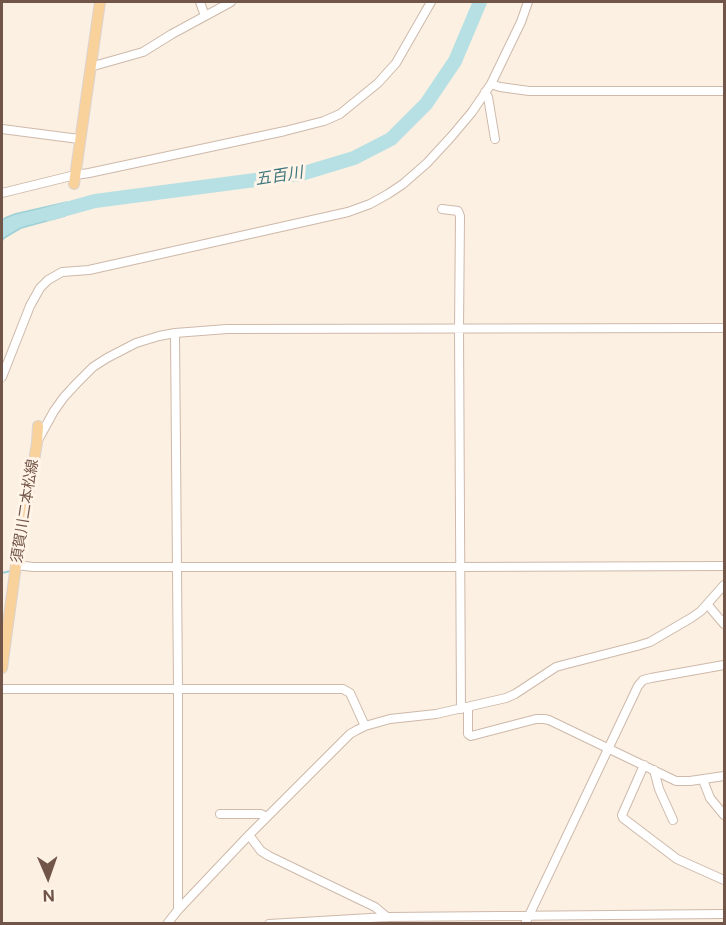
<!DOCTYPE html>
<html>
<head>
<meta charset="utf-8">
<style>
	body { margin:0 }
	#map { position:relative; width:726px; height:925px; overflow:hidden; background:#fbf0e1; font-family:"Public Sans",sans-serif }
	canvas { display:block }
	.frame { position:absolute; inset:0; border:3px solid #725549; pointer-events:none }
	.north { position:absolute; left:18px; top:847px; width:60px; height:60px; -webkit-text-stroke:4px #fff4e7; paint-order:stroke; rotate:178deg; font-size:16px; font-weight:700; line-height:24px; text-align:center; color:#725549 }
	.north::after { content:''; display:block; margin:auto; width:21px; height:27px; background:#725549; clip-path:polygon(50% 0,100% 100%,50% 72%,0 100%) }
</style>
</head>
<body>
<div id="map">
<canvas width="726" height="925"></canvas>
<div class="frame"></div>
<div class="north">N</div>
</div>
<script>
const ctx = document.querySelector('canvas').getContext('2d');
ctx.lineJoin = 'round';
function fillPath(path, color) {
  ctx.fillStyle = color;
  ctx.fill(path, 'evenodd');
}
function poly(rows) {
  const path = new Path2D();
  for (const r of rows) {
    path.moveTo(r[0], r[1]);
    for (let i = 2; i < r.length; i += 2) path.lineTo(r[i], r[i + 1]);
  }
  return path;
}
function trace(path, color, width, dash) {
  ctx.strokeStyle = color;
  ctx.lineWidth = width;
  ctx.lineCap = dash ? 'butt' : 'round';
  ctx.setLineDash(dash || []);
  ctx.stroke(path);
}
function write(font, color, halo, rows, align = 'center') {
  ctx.font = font + ' "Public Sans","Noto Sans JP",sans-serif';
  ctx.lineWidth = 6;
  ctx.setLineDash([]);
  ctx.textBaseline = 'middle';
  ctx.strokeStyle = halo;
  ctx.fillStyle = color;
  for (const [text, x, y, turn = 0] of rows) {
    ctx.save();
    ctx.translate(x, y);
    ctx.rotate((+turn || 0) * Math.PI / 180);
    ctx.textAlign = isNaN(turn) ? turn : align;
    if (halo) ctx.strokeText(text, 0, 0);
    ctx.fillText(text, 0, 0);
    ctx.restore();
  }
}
const water = poly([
	[67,202,65,216,21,228,4,238,2,241,2,220,5,218,15,214,67,202]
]);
const stream = poly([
	[2,573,11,571]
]);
const river = poly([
	[48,214,95,201,301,174,354,158,391,139,426,104,455,61,480,2]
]);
const minor = poly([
	[200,2,205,16],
	[90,67,143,52,172,34,231,2],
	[491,84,500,87,529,91,724,91],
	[485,92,488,97,495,139],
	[2,129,79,139],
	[2,193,75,175,89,173,285,131,324,121,340,114,378,83,396,63,431,2],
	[442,209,458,211,460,216,459,329,461,709],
	[175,333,178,688,178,910],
	[2,377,30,306,40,288,48,280,62,272,89,270,348,212,370,204,388,194,403,184,427,163,451,137,472,112,491,84,521,22,528,2],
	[38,440,54,411,64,397,77,383,93,367,107,358,136,343,159,336,175,333,227,329,724,328],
	[16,565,33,567,461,567,724,566],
	[707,604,724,624],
	[2,689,343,689,350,693,365,726],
	[468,708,468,734,471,736,536,719,544,719,549,720,676,781,690,781,724,776],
	[644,765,622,815,623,818,677,859,724,880],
	[654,770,659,789,673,820],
	[703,780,710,798,724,815],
	[220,814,261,814,267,817],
	[249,835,261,851,269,856,375,907,387,917],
	[167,924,178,910,249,835,350,734,357,730,365,726,390,719,436,714,506,698,515,694,556,667,563,665,637,646,650,642,691,618,701,611,724,585],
	[269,924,387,917,724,914],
	[525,924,638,686,643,680,651,678,724,665]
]);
const major = poly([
	[74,184,100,2],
	[2,668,16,565,37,443,38,426]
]);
const streetNames = [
	["須賀川二本松線",25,511,-81]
];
const waterNames = [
	["五百川",279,176,-9]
];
fillPath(water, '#b7e0e4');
trace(water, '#9dd0d6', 1.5);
trace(stream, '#9dd0d6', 2);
trace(river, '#b7e0e4', 14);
trace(minor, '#ceb9ab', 10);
trace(major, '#dad3d0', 12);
trace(minor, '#fff', 8);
trace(major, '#f9d19b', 10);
write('15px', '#725549', '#fff4e7', streetNames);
write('italic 16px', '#40777e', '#fff4e7', waterNames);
</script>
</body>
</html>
